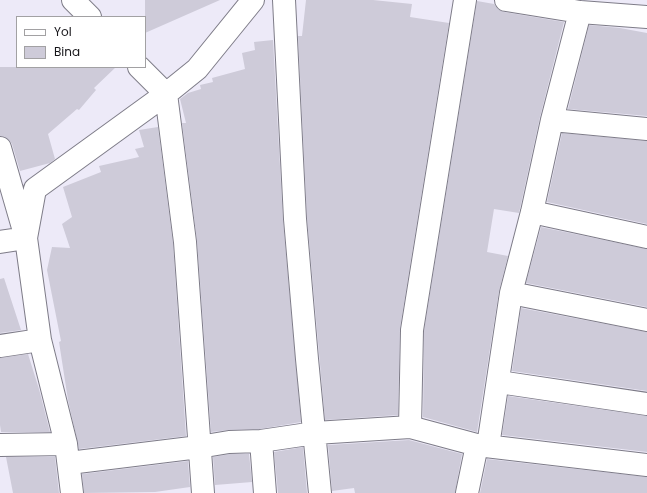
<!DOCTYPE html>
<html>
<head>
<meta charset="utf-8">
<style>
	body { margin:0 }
	#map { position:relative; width:647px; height:493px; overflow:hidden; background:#edeaf8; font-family:Poppins,sans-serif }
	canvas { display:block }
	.legend { position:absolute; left:16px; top:16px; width:130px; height:52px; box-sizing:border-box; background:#fff; border:1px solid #a2a1a3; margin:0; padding:5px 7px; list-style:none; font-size:12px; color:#161519 }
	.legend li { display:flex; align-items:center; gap:8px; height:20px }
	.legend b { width:20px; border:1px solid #a2a1a3 }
</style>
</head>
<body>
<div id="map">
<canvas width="647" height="493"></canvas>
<ul class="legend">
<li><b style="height:5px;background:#fff"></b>Yol</li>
<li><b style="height:11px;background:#cecbd9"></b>Bina</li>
</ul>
</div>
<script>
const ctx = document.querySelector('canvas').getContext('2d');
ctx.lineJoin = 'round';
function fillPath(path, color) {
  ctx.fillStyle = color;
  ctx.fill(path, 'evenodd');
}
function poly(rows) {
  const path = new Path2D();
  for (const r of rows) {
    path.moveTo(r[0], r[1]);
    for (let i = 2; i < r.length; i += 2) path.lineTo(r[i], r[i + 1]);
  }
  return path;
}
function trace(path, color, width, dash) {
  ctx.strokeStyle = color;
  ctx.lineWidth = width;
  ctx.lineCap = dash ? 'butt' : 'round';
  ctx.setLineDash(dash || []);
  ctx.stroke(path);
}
const building = poly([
	[145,0,220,0,145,33],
	[306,0,373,0,412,4,410,17,449,23,400,328,398,415,325,420,307,218,298,36,302,36],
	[477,1,494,4,498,9,504,12,564,22,540,117,519,213,494,209,487,252,508,256,499,291,477,432,423,417,424,331],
	[589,25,620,28,647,33,647,116,568,109],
	[273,40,283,220,301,422,260,429,229,430,211,432,197,241,182,123,186,123,180,99,188,93,201,89,200,85,213,82,212,78,245,69,242,53,255,50,254,42],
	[0,67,116,67,94,88,96,90,79,110,77,109,48,134,55,159,50,163,20,171,12,144,8,139,0,136],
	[158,127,173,243,186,436,79,449,68,400,59,342,61,341,47,270,52,247,70,248,62,224,72,217,63,187,101,172,99,166,139,157,135,149,144,147,139,130],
	[562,133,647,141,647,224,547,202],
	[541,227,647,249,647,307,526,283],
	[4,278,21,330,0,333,0,279],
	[521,308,647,332,647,391,512,371],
	[28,354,39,389,50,432,1,432,0,425,0,358],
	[508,396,647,416,647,452,502,435],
	[409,440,462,454,455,493,355,493,354,488,332,491,328,445],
	[303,447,307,493,278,493,274,452],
	[230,454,249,454,252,482,215,485,213,457],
	[6,457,55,457,59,493,13,493],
	[487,459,647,477,647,493,480,493],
	[188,461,190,487,155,492,84,493,82,474]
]);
const minor = poly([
	[73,0,90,17],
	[284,0,295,219,307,359,320,493],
	[506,0,580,12,647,17],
	[139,67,166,94,185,242,203,493],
	[552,120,647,129],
	[0,148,26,238,0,242],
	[532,212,647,237],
	[511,293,647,320],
	[0,346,40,340],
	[499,382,647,404],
	[410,427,412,330,465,0],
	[261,441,265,493],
	[0,445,66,444],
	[488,446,511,293,532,212,552,120,580,12],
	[69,463,199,447,229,442,261,441,315,433,410,427,477,445,647,465],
	[72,493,66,444,40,340,26,238,35,189,166,94,197,69,253,0],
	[467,493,477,445]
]);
fillPath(building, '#cecbd9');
trace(minor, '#7e7c88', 24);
trace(minor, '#fff', 22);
</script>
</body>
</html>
